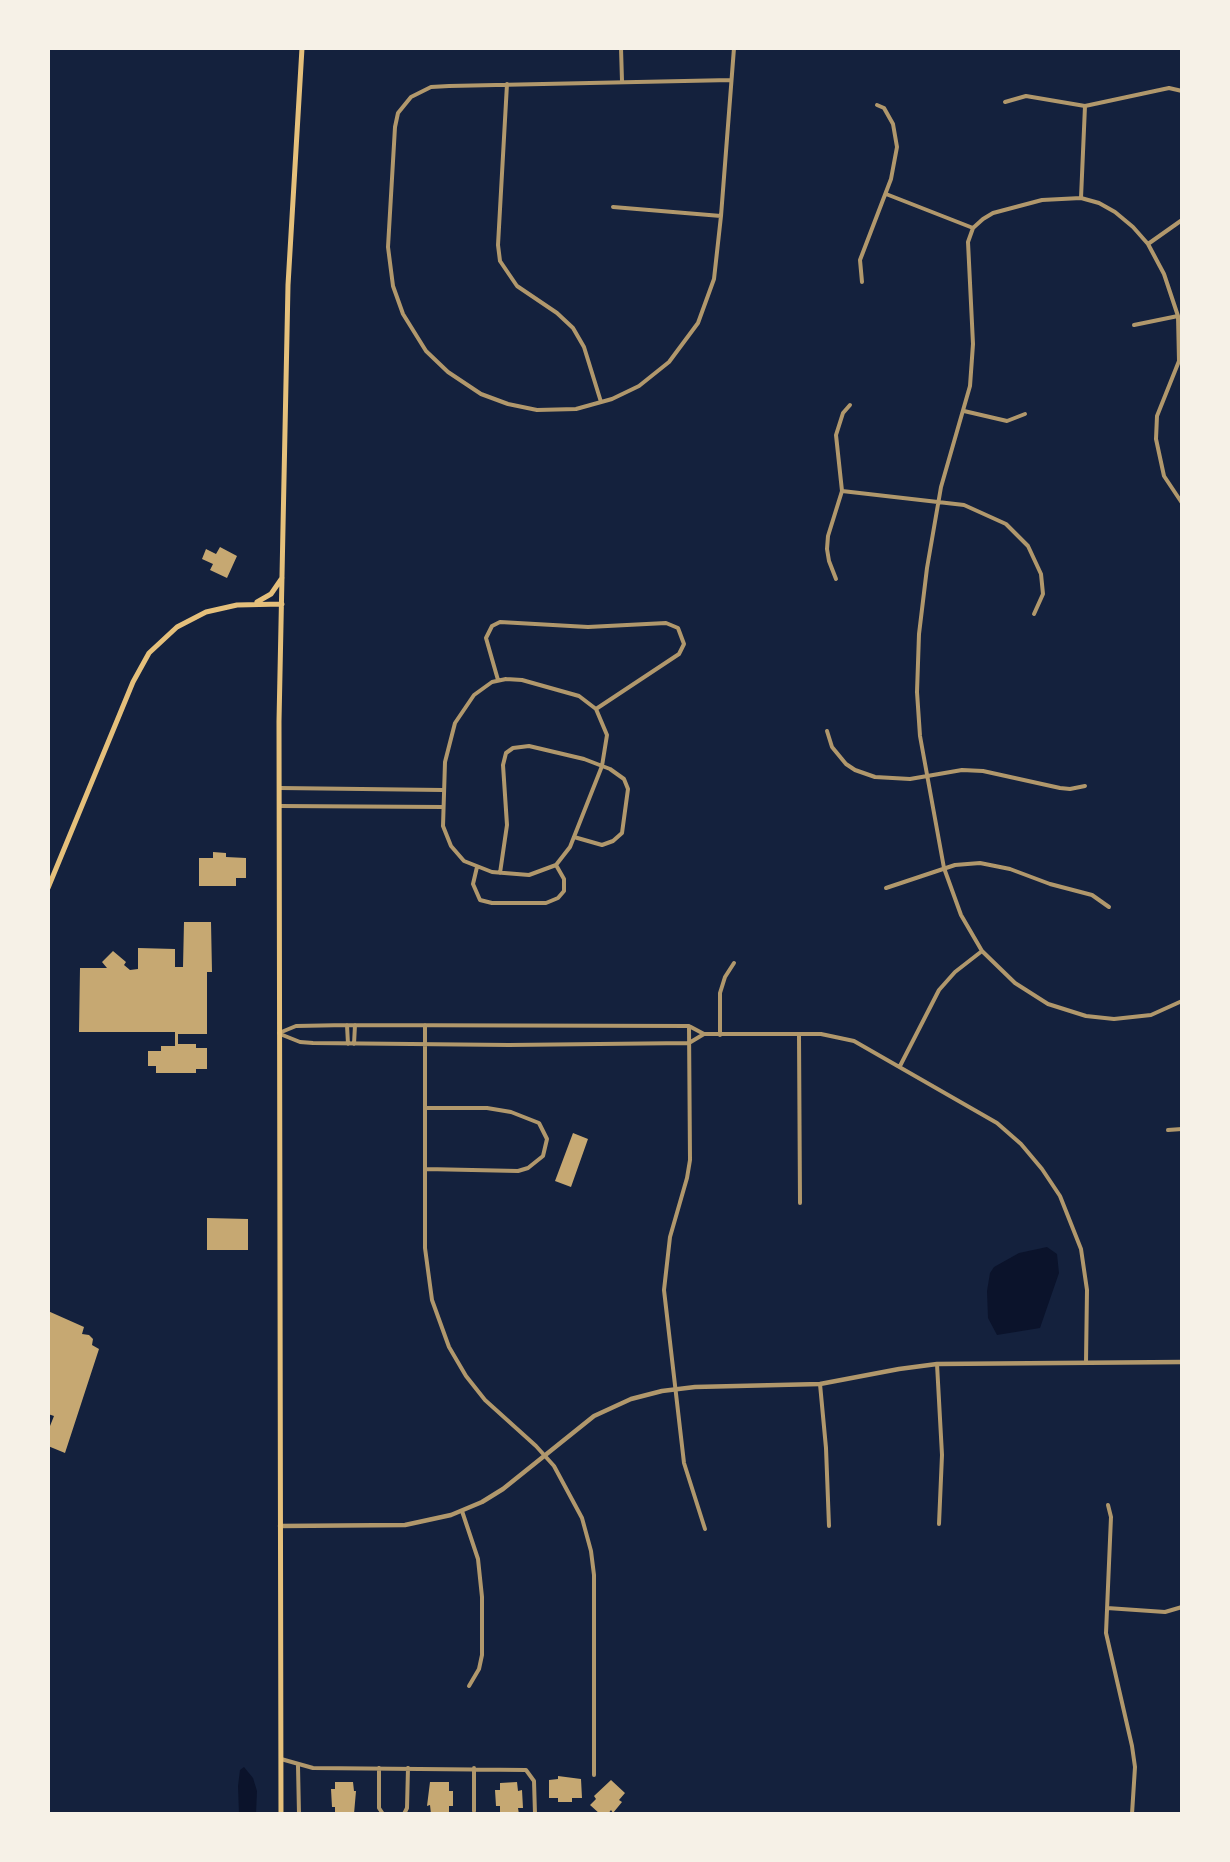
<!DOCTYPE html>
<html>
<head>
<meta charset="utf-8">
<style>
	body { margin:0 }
	#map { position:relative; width:1230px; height:1862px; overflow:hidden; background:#14213d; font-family:Quicksand,sans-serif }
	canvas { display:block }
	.frame { position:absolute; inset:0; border:50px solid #f6f1e7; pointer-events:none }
</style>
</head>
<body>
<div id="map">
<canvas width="1230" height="1862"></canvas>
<div class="frame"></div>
</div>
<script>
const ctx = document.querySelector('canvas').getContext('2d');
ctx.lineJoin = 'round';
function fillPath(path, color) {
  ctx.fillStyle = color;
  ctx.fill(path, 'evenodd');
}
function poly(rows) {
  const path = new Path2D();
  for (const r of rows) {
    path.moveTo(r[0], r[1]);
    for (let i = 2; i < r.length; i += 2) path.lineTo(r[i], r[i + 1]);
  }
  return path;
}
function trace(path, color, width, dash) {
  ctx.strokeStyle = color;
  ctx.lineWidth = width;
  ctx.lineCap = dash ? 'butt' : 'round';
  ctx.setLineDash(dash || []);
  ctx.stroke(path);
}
const water = poly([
	[1047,1247,1057,1254,1059,1273,1040,1328,997,1335,988,1318,987,1291,990,1273,994,1267,1019,1253],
	[244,1767,253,1778,257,1791,256,1814,239,1814,238,1786,240,1770]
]);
const building = poly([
	[220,547,237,556,227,578,210,570,213,564,202,559,206,549,216,554],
	[213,852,226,853,226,857,246,858,246,878,236,878,236,886,199,886,199,858,213,858],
	[184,922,211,922,212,972,207,972,207,1034,178,1034,178,1044,196,1044,196,1048,207,1048,207,1069,196,1069,196,1073,156,1073,156,1066,148,1066,148,1051,161,1051,161,1046,175,1046,175,1032,79,1032,80,968,107,968,102,962,113,951,126,962,124,965,130,970,138,969,138,948,175,949,175,967,183,967],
	[573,1133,588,1139,571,1187,555,1181],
	[207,1218,248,1219,248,1250,207,1250],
	[48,1311,84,1327,82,1334,89,1335,93,1339,92,1345,99,1349,65,1453,48,1446,48,1431,54,1416,48,1414],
	[558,1776,581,1779,582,1798,572,1798,572,1802,558,1802,558,1798,549,1798,549,1780,558,1779],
	[611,1780,625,1793,619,1800,622,1802,613,1813,611,1810,608,1814,600,1814,590,1805,596,1799,594,1796],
	[335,1782,353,1782,354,1791,356,1791,354,1814,335,1814,335,1807,332,1807,331,1789,335,1789],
	[430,1782,449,1782,449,1791,453,1791,453,1806,449,1806,449,1814,431,1814,430,1805,427,1806],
	[517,1782,518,1791,522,1790,523,1808,518,1808,519,1814,500,1814,500,1806,496,1806,495,1790,500,1790,500,1783]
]);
const minor = poly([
	[621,48,622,81],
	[731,80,449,86,431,87,411,97,398,113,395,127,388,247,393,286,403,314,426,351,448,372,481,394,508,404,537,410,576,409,612,399,639,386,669,362,698,323,714,279,721,216,734,48],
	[507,84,498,245,500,261,517,286,557,313,573,328,584,347,601,402],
	[1005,102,1026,96,1085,106,1169,88,1182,91],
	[886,194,973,228],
	[1081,198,1085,106],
	[613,207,721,216],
	[1148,244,1182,220],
	[862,282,860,260,891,179,897,147,893,124,884,108,877,105],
	[1134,325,1178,316],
	[964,411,1007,421,1025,414],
	[842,491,964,505,1006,524,1028,546,1041,574,1043,594,1034,614],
	[1182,503,1164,476,1156,439,1157,416,1179,361,1178,316,1164,274,1148,244,1133,227,1115,212,1099,203,1081,198,1042,200,993,213,983,219,973,228,968,242,973,344,970,386,941,487,927,568,919,634,917,692,920,736,944,868,961,915,982,951,1015,983,1048,1004,1086,1016,1114,1019,1151,1015,1182,1001],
	[836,579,829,561,827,549,828,536,842,491,836,435,843,413,850,405],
	[506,679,522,680,579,696,596,709,607,735,602,766,570,847,556,865,529,875,492,872,464,861,451,846,443,826,445,762,455,723,474,695,492,682,506,679],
	[498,680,486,638,492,626,500,622,588,627,666,623,678,628,684,644,679,654,596,709],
	[827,731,832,747,846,764,855,770,875,777,910,779,962,770,983,771,1060,788,1070,789,1085,786],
	[280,788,443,790],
	[280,806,443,807],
	[477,867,473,884,480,900,492,903,546,903,558,898,564,891,564,879,556,865],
	[500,873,507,825,503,765,506,753,513,748,529,746,584,759,610,769,624,779,628,789,622,833,613,841,602,845,574,837],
	[886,888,955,865,980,863,1010,869,1050,884,1092,895,1109,907],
	[347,1025,348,1044],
	[425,1025,425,1248,432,1300,449,1347,466,1376,485,1400,536,1446,554,1466,582,1518,591,1551,594,1575,594,1775],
	[689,1026,690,1160,687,1178,670,1237,664,1290,684,1463,705,1529],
	[279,1033,296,1026,347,1025,689,1026,704,1034,821,1034,854,1041,997,1123,1021,1144,1042,1169,1060,1196,1081,1249,1087,1290,1086,1362],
	[280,1034,300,1042,313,1043,509,1045,689,1043,704,1034],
	[720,1035,720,993,725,977,734,963],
	[799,1035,800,1203],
	[354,1044,355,1025],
	[900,1066,939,990,955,972,982,951],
	[1168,1130,1182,1129],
	[426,1169,518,1171,528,1168,543,1156,547,1139,539,1123,511,1112,487,1108,427,1108],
	[937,1364,942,1455,939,1524],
	[820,1384,826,1448,829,1526],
	[1108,1505,1111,1517,1106,1633,1132,1746,1135,1767,1132,1814],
	[462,1511,478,1559,482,1597,482,1655,479,1669,469,1686],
	[1107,1608,1165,1612,1182,1607],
	[281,1759,313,1768,526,1770,534,1781,535,1814],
	[298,1766,299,1814],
	[379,1768,379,1808,383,1814],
	[474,1811,474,1768],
	[404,1814,407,1808,408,1768]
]);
const tertiary = poly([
	[280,1526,405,1525,451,1515,482,1502,503,1489,594,1416,631,1399,662,1391,695,1387,820,1384,899,1369,937,1364,1182,1362]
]);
const secondary = poly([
	[257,602,271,594,282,578],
	[48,888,133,682,149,653,177,627,206,612,237,605,282,604],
	[281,1814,279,721,288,285,302,48]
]);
fillPath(water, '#0b132b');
fillPath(building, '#c6a872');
trace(minor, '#b1986c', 4);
trace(tertiary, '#b1986c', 4.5);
trace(secondary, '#e5c07b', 5);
</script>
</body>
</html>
